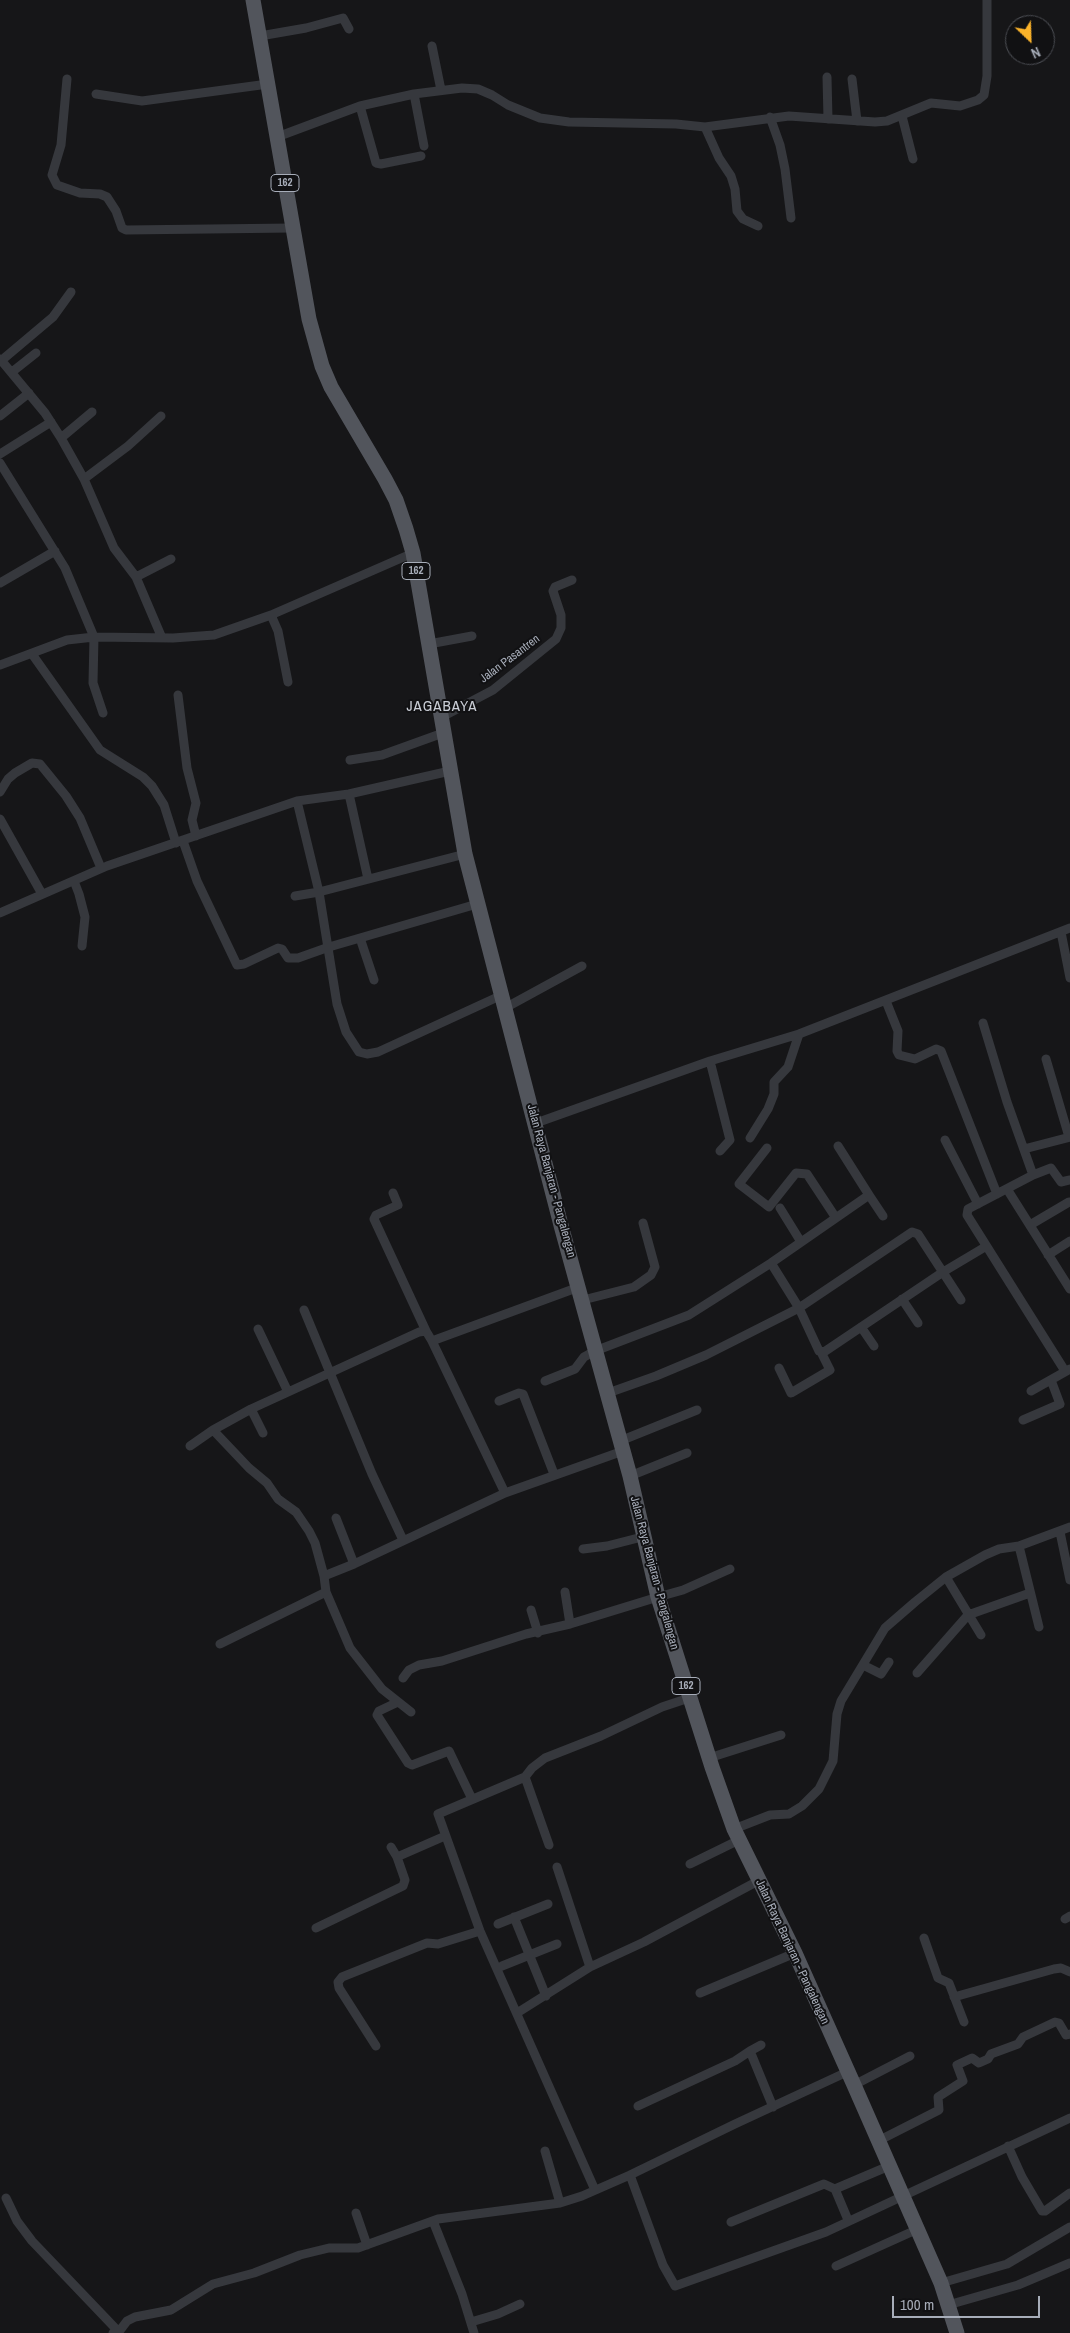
<!DOCTYPE html>
<html>
<head>
<meta charset="utf-8">
<style>
	body { margin:0 }
	#map { position:relative; width:1070px; height:2333px; overflow:hidden; background:#161618; font-family:"Archivo Narrow",sans-serif }
	canvas { display:block }
	.north { position:absolute; left:1005px; top:15px; width:50px; height:50px; box-sizing:border-box; background:#111113; border:1px solid #4d4f55; border-radius:50%; rotate:156deg; font-size:14px; font-weight:700; line-height:20px; text-align:center; color:#a7adb9 }
	.north::after { content:''; display:block; margin:auto; width:18px; height:22px; background:#fbb32a; clip-path:polygon(50% 0,100% 100%,50% 72%,0 100%) }
	.scale { position:absolute; left:892px; top:2296px; width:148px; height:22px; box-sizing:border-box; border:2px solid #a7adb9; border-top:0; padding-left:6px; font-size:15px; line-height:18px; white-space:nowrap; color:#a7adb9; -webkit-text-stroke:4px #111113; paint-order:stroke }
</style>
</head>
<body>
<div id="map">
<canvas width="1070" height="2333"></canvas>
<div class="north">N</div>
<div class="scale">100 m</div>
</div>
<script>
const ctx = document.querySelector('canvas').getContext('2d');
ctx.lineJoin = 'round';
function poly(rows) {
  const path = new Path2D();
  for (const r of rows) {
    path.moveTo(r[0], r[1]);
    for (let i = 2; i < r.length; i += 2) path.lineTo(r[i], r[i + 1]);
  }
  return path;
}
function trace(path, color, width, dash) {
  ctx.strokeStyle = color;
  ctx.lineWidth = width;
  ctx.lineCap = dash ? 'butt' : 'round';
  ctx.setLineDash(dash || []);
  ctx.stroke(path);
}
function write(font, color, halo, rows, align = 'center') {
  ctx.font = font + ' "Archivo Narrow",sans-serif';
  ctx.lineWidth = 4;
  ctx.setLineDash([]);
  ctx.textBaseline = 'middle';
  ctx.strokeStyle = halo;
  ctx.fillStyle = color;
  for (const [text, x, y, turn = 0] of rows) {
    ctx.save();
    ctx.translate(x, y);
    ctx.rotate((+turn || 0) * Math.PI / 180);
    ctx.textAlign = isNaN(turn) ? turn : align;
    if (halo) ctx.strokeText(text, 0, 0);
    ctx.fillText(text, 0, 0);
    ctx.restore();
  }
}
const street = poly([
	[260,36,306,28,343,18,349,29],
	[432,46,441,90],
	[827,77,828,119],
	[67,79,61,145,52,175,57,185,80,193,100,194,107,197,116,211,122,228,126,230,292,228],
	[852,79,857,121],
	[96,94,142,101,268,84],
	[414,94,424,146],
	[360,106,376,163,381,164,421,156],
	[902,116,913,159],
	[770,117,780,145,785,169,791,218],
	[705,127,719,158,731,176,735,189,737,211,743,219,758,226],
	[277,137,360,106,414,94,462,88,478,89,492,95,508,105,540,118,569,122,676,124,705,127,789,116,875,122,887,121,931,103,960,106,978,100,984,95,987,76,987,0],
	[0,359,45,413,61,438,84,479,114,548,136,577,162,638],
	[2,360,53,317,71,292],
	[12,372,36,353],
	[0,416,29,393],
	[61,438,92,412],
	[0,454,51,422],
	[0,463,65,568,86,618,94,637,93,683,103,713],
	[84,479,128,446,161,416],
	[136,577,171,559],
	[0,583,55,551],
	[271,615,278,631,288,682],
	[429,644,472,636],
	[32,654,100,750,143,777,152,786,164,805,176,843],
	[0,665,67,640,94,637,173,638,214,635,271,615,413,553],
	[178,695,187,768,196,803,192,820,196,836],
	[440,718,493,690,556,639,561,628,561,615,553,591,555,587,572,580],
	[350,760,382,755,443,733],
	[0,792,8,779,15,773,32,763,40,764,66,796,80,818,101,868],
	[349,794,368,879],
	[297,801,319,892,337,1004,346,1032,359,1052,367,1054,378,1052,502,995],
	[0,819,42,894],
	[183,841,197,881,237,965,244,964,278,948,282,949,288,958,298,958,329,947,477,904],
	[74,881,79,894,85,917,82,946],
	[295,896,319,892,465,854],
	[0,913,107,866,297,801,349,794,450,771],
	[1061,932,1070,978],
	[360,938,374,980],
	[886,1001,898,1031,897,1051,899,1055,915,1059,936,1049,941,1051,997,1194],
	[505,1008,582,966],
	[983,1023,1007,1102,1033,1175,968,1209,967,1215,1065,1371],
	[1046,1059,1069,1137],
	[710,1061,730,1140,720,1151],
	[536,1123,710,1061,799,1034,1070,928],
	[750,1138,768,1109,774,1094,774,1082,788,1067,799,1034],
	[945,1140,978,1204],
	[767,1148,739,1184,769,1207,796,1173,807,1174,836,1218],
	[1024,1149,1070,1137],
	[1033,1175,1051,1168,1061,1182,1070,1180],
	[1007,1189,1070,1289],
	[393,1193,398,1205,376,1215,374,1219,426,1331],
	[869,1195,883,1216],
	[780,1208,801,1242],
	[1030,1225,1069,1202],
	[1048,1255,1070,1241],
	[771,1263,799,1308,819,1351,824,1352,943,1272,985,1247],
	[902,1299,918,1323],
	[583,1300,634,1287,651,1275,655,1267,643,1223],
	[304,1310,372,1474,403,1540],
	[861,1327,874,1346],
	[258,1329,288,1392],
	[432,1341,505,1493],
	[779,1368,791,1393,830,1370,821,1352],
	[545,1381,575,1369,584,1357,595,1351,689,1315,771,1263,869,1195,838,1146],
	[1031,1391,1070,1369],
	[608,1393,656,1376,706,1355,799,1308,912,1232,918,1234,961,1300],
	[499,1401,519,1393,523,1394,554,1474],
	[251,1409,263,1433],
	[1023,1420,1060,1404,1051,1380],
	[213,1430,251,1409,419,1332,426,1331,432,1341,579,1287],
	[620,1441,697,1410],
	[190,1446,213,1430,249,1468,267,1483,278,1499,296,1512,309,1531,315,1543,324,1576,354,1564,505,1493,623,1451],
	[630,1476,687,1453],
	[336,1518,354,1564],
	[1060,1532,1070,1580],
	[1019,1546,1039,1627],
	[583,1549,607,1546,642,1537],
	[324,1576,326,1592,350,1648,382,1689,411,1712],
	[946,1577,981,1635],
	[565,1592,570,1624],
	[531,1610,538,1633],
	[220,1644,326,1592],
	[863,1665,881,1674,889,1662],
	[917,1673,968,1615,1030,1593],
	[403,1678,409,1670,419,1665,442,1661,526,1634,570,1624,658,1597,683,1590,730,1569],
	[398,1702,379,1711,377,1715,408,1763,412,1765,449,1751,472,1799],
	[709,1758,781,1735],
	[525,1777,532,1768,545,1758,601,1736,662,1707,689,1698],
	[734,1829,770,1815,789,1814,802,1806,819,1789,833,1761,837,1714,841,1701,885,1628,915,1602,946,1577,985,1555,999,1549,1019,1546,1070,1527],
	[549,1845,525,1777,438,1814,480,1931,595,2190],
	[391,1847,397,1857,445,1836],
	[690,1864,739,1840],
	[557,1867,590,1967],
	[514,1917,546,1996],
	[1065,1919,1070,1916],
	[498,1924,548,1904],
	[316,1928,403,1886,405,1880,397,1857],
	[924,1938,938,1978,949,1983,964,2022],
	[502,1966,557,1944],
	[700,1993,795,1953],
	[954,1997,1054,1969,1061,1968,1070,1972],
	[517,2013,590,1967,644,1942,758,1881],
	[376,2046,339,1988,338,1982,342,1977,427,1943,438,1944,480,1931],
	[750,2051,761,2045],
	[854,2085,910,2056],
	[638,2106,735,2061,750,2051,773,2107],
	[878,2141,939,2110,938,2097,963,2081,957,2065,972,2058,979,2063,988,2059,991,2054,1018,2044,1023,2037,1055,2022,1059,2023,1066,2035,1070,2034],
	[1008,2146,1022,2177,1042,2211,1045,2211,1070,2193],
	[545,2151,560,2203],
	[630,2175,663,2265,675,2286,826,2232,1070,2118],
	[835,2189,848,2220],
	[6,2198,17,2221,32,2241,118,2331,113,2333],
	[356,2213,367,2245],
	[433,2221,462,2294,474,2333],
	[731,2222,824,2184,835,2189,889,2166],
	[836,2266,918,2229],
	[941,2283,1007,2264,1070,2227],
	[948,2305,1018,2285,1070,2263],
	[471,2322,498,2314,520,2304],
	[118,2333,127,2321,135,2317,171,2310,213,2284,254,2273,300,2255,329,2248,358,2248,438,2219,560,2203,582,2196,630,2175,735,2124,847,2072]
]);
const primary = poly([
	[253,0,309,319,322,366,331,387,385,479,396,500,406,529,413,553,465,854,562,1229,630,1476,658,1597,712,1767,734,1829,795,1953,854,2085,941,2283,957,2333]
]);
const shields = [
	[285,183,28],
	[416,571,28],
	[686,1686,28]
];
const shieldNames = [
	["162",285,183],
	["162",416,571],
	["162",686,1686]
];
const streetNames = [
	["Jalan Pasantren",510,659,-37],
	["Jalan Raya Banjaran - Pangalengan",551,1181,75],
	["Jalan Raya Banjaran - Pangalengan",654,1573,75],
	["Jalan Raya Banjaran - Pangalengan",792,1952,65]
];
const quarterNames = [
	["JAGABAYA",442,707]
];
trace(street, '#36383d', 9);
trace(primary, '#52555c', 15);
for (const [x, y, w] of shields) {
  const box = new Path2D();
  box.roundRect(x - w / 2, y - 8.5, w, 17, 4);
  ctx.fillStyle = '#111113';
  ctx.fill(box);
  trace(box, '#a7adb9', 1);
}
write('bold 11px', '#a7adb9', null, shieldNames);
write('12px', '#a7adb9', '#111113', streetNames);
ctx.letterSpacing = '1px';
write('15px', '#c8ccd4', '#111113', quarterNames);
ctx.letterSpacing = '0px';
</script>
</body>
</html>
